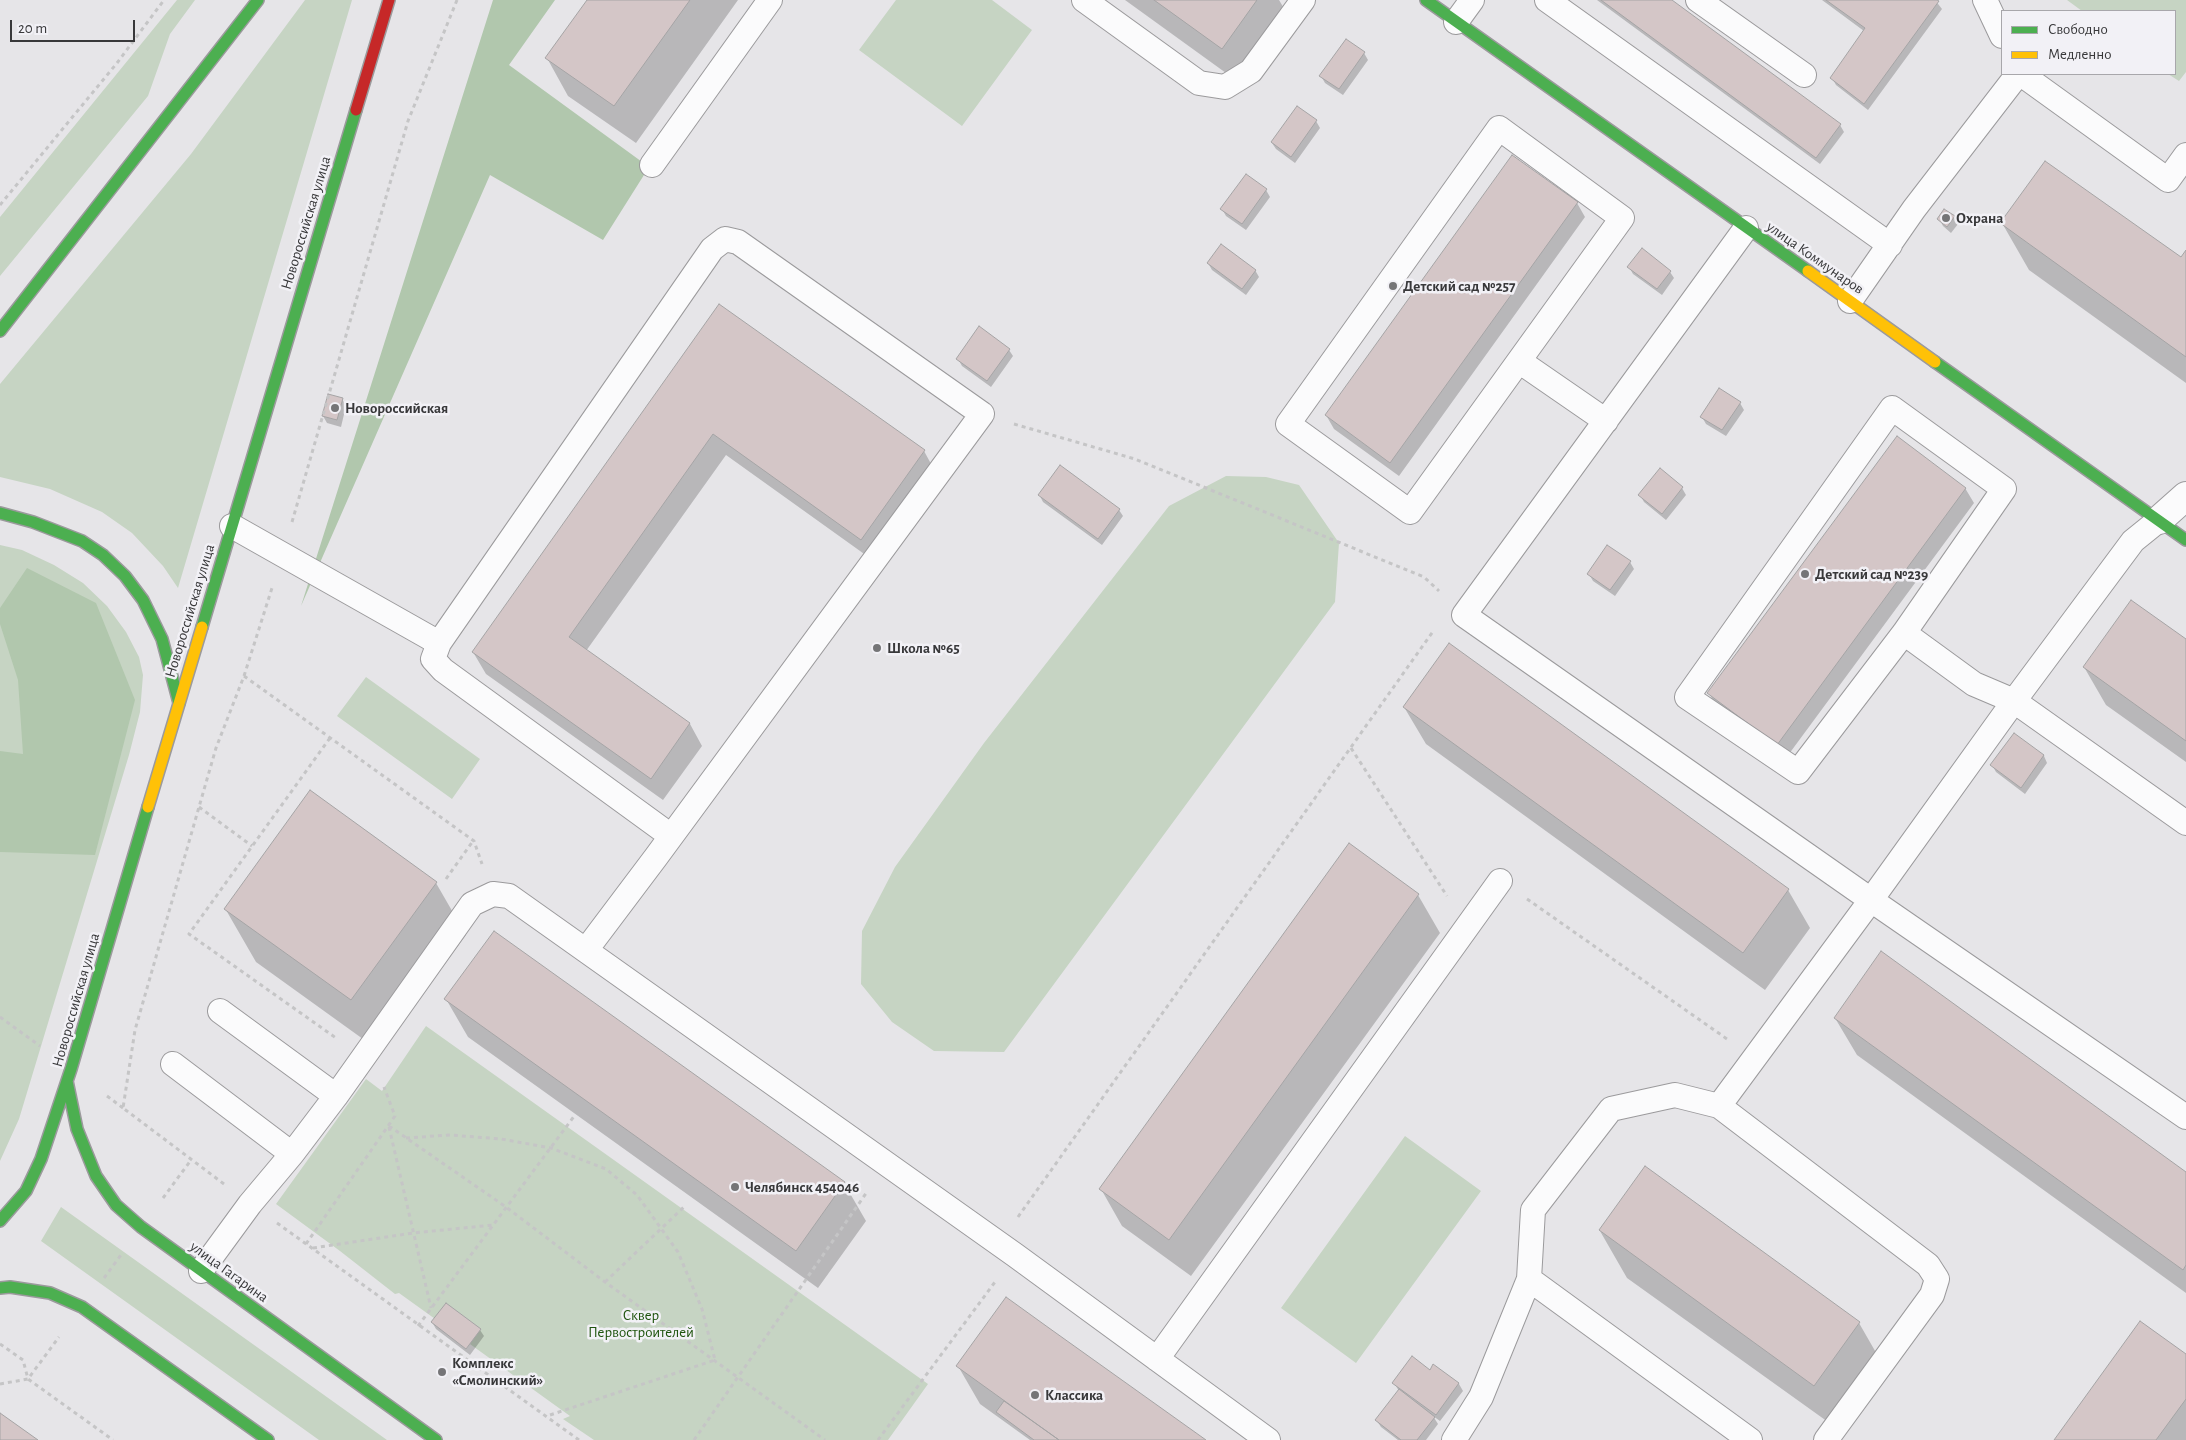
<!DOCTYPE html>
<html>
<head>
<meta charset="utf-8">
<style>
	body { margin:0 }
	#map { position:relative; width:2186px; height:1440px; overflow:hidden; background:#e6e5e8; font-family:"Alegreya Sans",sans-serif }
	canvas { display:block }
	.legend { position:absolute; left:2001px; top:10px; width:175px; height:65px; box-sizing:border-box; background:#f2f1f6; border:1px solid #a8a7ab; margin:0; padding:6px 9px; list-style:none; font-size:15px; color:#38383a }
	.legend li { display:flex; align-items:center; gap:10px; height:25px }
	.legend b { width:25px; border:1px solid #a8a7ab }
	.scale { position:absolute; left:10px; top:20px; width:125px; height:22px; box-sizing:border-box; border:2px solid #38383a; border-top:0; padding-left:6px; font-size:15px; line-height:18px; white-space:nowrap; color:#38383a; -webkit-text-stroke:4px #f2f1f6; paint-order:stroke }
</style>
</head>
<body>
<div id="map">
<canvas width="2186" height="1440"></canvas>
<ul class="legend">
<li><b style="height:6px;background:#4caf50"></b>Свободно</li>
<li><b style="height:6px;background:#ffc107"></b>Медленно</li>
</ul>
<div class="scale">20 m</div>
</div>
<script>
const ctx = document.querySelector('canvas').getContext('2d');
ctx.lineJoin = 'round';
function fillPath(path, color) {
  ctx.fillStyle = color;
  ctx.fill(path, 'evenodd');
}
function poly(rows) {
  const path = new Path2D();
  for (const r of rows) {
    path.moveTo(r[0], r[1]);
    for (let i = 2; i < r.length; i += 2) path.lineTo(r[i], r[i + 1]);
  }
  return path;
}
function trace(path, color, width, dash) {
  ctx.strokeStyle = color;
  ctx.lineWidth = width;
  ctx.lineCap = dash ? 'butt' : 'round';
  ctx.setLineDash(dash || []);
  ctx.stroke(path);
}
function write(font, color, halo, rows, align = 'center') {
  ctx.font = font + ' "Alegreya Sans",sans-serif';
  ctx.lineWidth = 5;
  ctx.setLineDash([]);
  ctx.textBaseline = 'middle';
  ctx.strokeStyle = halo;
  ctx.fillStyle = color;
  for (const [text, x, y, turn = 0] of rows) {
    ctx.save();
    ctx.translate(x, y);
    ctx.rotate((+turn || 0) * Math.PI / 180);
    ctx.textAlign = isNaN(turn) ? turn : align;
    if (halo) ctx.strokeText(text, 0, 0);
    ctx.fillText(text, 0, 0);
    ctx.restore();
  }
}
const green = poly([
	[177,0,195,0,170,34,148,96,0,276,0,217],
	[305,0,352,0,178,588,163,566,132,533,102,512,50,489,0,477,0,384,191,154],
	[896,0,992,0,1032,30,962,126,859,50],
	[2067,0,2186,0,2186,72,2179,81,2168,74,2175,74,2175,11,2082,11],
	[1226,476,1266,477,1299,485,1339,543,1335,602,1004,1052,934,1051,892,1022,861,984,862,931,895,867,984,743,1169,506],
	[0,545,22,550,54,565,83,583,107,606,126,632,139,657,143,675,140,712,129,755,19,1119,0,1161],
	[366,677,480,759,452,799,337,716],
	[426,1026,928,1384,888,1440,594,1440,563,1419,570,1416,399,1293,395,1294,340,1251,276,1204,366,1079,382,1091],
	[1405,1136,1481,1191,1356,1363,1281,1308],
	[61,1207,387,1440,319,1440,41,1241]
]);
const forest = poly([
	[493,0,555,0,509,65,649,167,603,240,490,175,301,606],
	[27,568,96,603,135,700,95,855,0,852,0,751,23,754,18,680,0,624,0,608]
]);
const shadow = poly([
	[588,0,738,0,636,143,568,96,547,58],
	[1125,0,1279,0,1291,20,1244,86],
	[1597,0,1670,0,1840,125,1844,132,1820,164],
	[1822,0,1935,0,1942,9,1868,110,1836,85,1832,78,1864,31],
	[1364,53,1368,60,1343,95,1325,83,1321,76],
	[1298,108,1316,121,1320,128,1295,163,1276,149,1272,143],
	[1266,190,1270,197,1246,230,1226,216,1222,209],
	[1577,203,1585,217,1399,476,1334,429,1326,415],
	[1954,217,1958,224,1951,233,1943,226,1939,219],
	[2002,223,2181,259,2186,252,2186,383,2029,270],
	[1208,263,1255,270,1259,277,1246,295,1212,270],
	[1629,267,1670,272,1674,278,1662,295,1633,274],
	[719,306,924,451,936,473,874,561,726,455,586,651,690,724,702,746,663,800,486,674,473,652],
	[1009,350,1013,356,991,387,962,366,958,359],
	[342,399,346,406,341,427,327,423,323,416],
	[1740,403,1744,410,1726,436,1706,424,1702,417],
	[1682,488,1686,495,1666,520,1644,502,1640,495],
	[1965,488,1974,503,1786,758,1717,708,1709,693],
	[1040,496,1119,510,1123,516,1102,545,1043,502],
	[1630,562,1634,569,1615,596,1593,581,1589,574],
	[2186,641,2186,762,2106,705,2084,667],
	[1449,645,1788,890,1810,928,1765,990,1426,744,1404,707],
	[2014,734,2044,756,2047,763,2025,794,1996,772,1992,765],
	[436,883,466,935,381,1052,256,962,226,910],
	[1418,895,1440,933,1191,1276,1122,1226,1101,1189],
	[494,932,844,1183,866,1221,818,1288,468,1037,446,999],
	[1835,1018,2186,1174,2186,1293,1857,1055],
	[1600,1231,1859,1323,1886,1370,1842,1432,1627,1278],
	[432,1322,480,1330,484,1336,470,1355,436,1329],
	[2186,1356,2186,1440,2056,1440],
	[958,1366,1203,1440,1030,1440,980,1404],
	[1434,1366,1459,1384,1463,1391,1440,1421,1433,1416,1438,1424,1426,1440,1398,1440,1381,1427,1377,1421,1399,1391,1394,1383,1430,1372]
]);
const building = poly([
	[587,0,690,0,614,106,545,58,587,0],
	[1154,0,1257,0,1222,49,1154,0],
	[1601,0,1672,0,1841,124,1816,158,1601,0],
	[1826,0,1937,0,1939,1,1864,104,1830,78,1865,28,1826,0],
	[1346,39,1365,52,1339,89,1319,76,1346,39],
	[1297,106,1317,120,1291,157,1271,142,1297,106],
	[1512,155,1578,202,1390,463,1325,415,1512,155],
	[2045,161,2181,257,2186,250,2186,357,2000,223,2045,161],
	[1246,174,1267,189,1242,224,1220,209,1246,174],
	[1944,209,1955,216,1947,227,1937,219,1944,209],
	[1221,244,1256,270,1242,289,1207,263,1221,244],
	[1642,248,1671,271,1657,289,1627,267,1642,248],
	[719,304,925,450,861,540,713,434,569,637,690,723,651,779,472,652,719,304],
	[979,326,1010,349,987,381,956,359,979,326],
	[1719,388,1741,402,1722,430,1700,417,1719,388],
	[328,394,343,398,337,420,322,416,328,394],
	[1897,436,1966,488,1777,745,1707,693,1897,436],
	[1060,465,1120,509,1098,539,1038,495,1060,465],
	[1660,468,1683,487,1662,514,1638,495,1660,468],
	[1607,545,1631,561,1610,590,1587,574,1607,545],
	[2131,600,2186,639,2186,741,2083,667,2131,600],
	[1449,643,1789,889,1743,953,1403,707,1449,643],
	[2014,733,2044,755,2021,788,1990,765,2014,733],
	[310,790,437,882,351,1000,224,909,310,790],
	[1349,843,1419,894,1169,1240,1099,1189,1349,843],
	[494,931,845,1182,796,1251,444,999,494,931],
	[1881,951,2186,1172,2186,1265,2183,1270,1834,1018,1881,951],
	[1645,1166,1860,1322,1814,1386,1599,1230,1645,1166],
	[1006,1297,1049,1328,1206,1440,1059,1440,956,1366,1006,1297],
	[446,1303,481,1329,466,1349,431,1322,446,1303],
	[2140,1321,2186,1354,2186,1399,2156,1440,2054,1440,2140,1321],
	[1412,1356,1430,1370,1433,1364,1459,1383,1436,1415,1392,1383,1412,1356],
	[1399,1389,1435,1417,1417,1440,1401,1440,1375,1420,1399,1389],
	[1004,1401,1059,1440,1034,1440,996,1412,1004,1401],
	[0,1413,38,1440,0,1440,0,1413]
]);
const path = poly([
	[0,205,117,63,164,0],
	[1014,424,1135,459,1424,577,1439,591],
	[292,522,408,121,457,0],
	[244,676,474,841,482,864],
	[330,738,189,934,336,1038],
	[1351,748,1447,896],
	[199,807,252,846],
	[446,879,473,841],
	[1527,899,1727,1039],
	[0,1017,40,1046],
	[107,1096,123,1108],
	[389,1126,506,1207,605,1282,825,1440],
	[389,1127,431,1308],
	[406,1138,450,1135,501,1139,551,1148,606,1169,637,1195,678,1252,702,1309,715,1360,547,1416],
	[224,1184,123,1108,135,1030,199,807,216,748,244,676,272,588],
	[163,1198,191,1160],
	[1018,1217,1434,630],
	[277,1223,579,1440],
	[306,1244,395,1116,384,1087],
	[313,1248,413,1233,493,1225],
	[104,1278,121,1255],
	[605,1282,686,1205],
	[418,1326,575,1115],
	[0,1344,23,1360,28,1379,113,1440],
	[0,1384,28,1379,59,1337],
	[694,1440,867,1192],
	[878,1440,995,1282]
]);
const lane = poly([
	[1084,0,1199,83,1225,87,1251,71,1303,0],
	[1547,0,1890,245],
	[1698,0,1804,75],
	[1985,0,2002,36],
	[1456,22,1472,0],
	[2021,74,2168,180,2186,155],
	[1499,128,1622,218,1410,512,1288,424,1499,128],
	[652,165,770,0],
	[1746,228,1464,615,1871,900,2186,1117],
	[1850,301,1914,209,2018,74],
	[1519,361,1606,421],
	[1892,408,2004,489,1904,633,1798,772,1687,697,1892,408],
	[232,526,439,643],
	[1904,633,1974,684,2014,701,2186,823],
	[586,950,656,857,982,414,738,242,725,239,712,249,439,643,433,659,443,670,671,836],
	[220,1011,336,1096],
	[173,1064,292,1154],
	[201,1271,250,1204,292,1154,336,1096,472,904,493,894,509,896,1015,1255,1268,1440],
	[1529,1279,1533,1210,1611,1109,1675,1095,1719,1106],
	[1157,1359,1500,881],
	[1454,1440,1481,1397,1529,1279,1750,1440],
	[1826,1440,1932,1295,1937,1279,1928,1265,1719,1106,1871,900,2014,701,2133,541,2159,520]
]);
const street = poly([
	[2159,520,2186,496]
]);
const fast = poly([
	[1426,0,1808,271],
	[0,331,258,0],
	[1935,362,2186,540],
	[0,513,33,522,82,541,103,555,125,576,143,600,162,639,179,703],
	[202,627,356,110],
	[67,1081,77,1129,96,1176,116,1205,141,1227,436,1440],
	[0,1221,26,1191,41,1159,71,1069,148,807],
	[0,1288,10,1287,50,1293,82,1307,268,1440]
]);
const slow = poly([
	[1808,271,1935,362],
	[148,807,202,627]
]);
const jam = poly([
	[356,110,389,0]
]);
const markers = [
	[1946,218,5,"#757577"],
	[1393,286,5,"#757577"],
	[335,408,5,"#757577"],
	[1805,574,5,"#757577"],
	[877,648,5,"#757577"],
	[735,1187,5,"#757577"],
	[442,1372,5,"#757577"],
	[1035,1395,5,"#757577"]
];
const poiNames = [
	["Охрана",1956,218],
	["Детский сад №257",1403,286],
	["Новороссийская",345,408],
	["Детский сад №239",1815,574],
	["Школа №65",887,648],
	["Челябинск 454046",745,1187],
	["Комплекс",452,1363],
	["«Смолинский»",452,1380],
	["Классика",1045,1395]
];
const streetNames = [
	["Новороссийская улица",306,223,-73],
	["улица Коммунаров",1815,258,35],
	["Новороссийская улица",190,611,-73],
	["Новороссийская улица",76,1000,-74],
	["улица Гагарина",229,1272,36]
];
const parkNames = [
	["Сквер",641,1315],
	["Первостроителей",641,1332]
];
fillPath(green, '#c6d4c3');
fillPath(forest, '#b1c7ad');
fillPath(shadow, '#0003');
fillPath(building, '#d4c6c7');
trace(building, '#a5a4a5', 1);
trace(lane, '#9b9a9c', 26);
trace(street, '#9b9a9c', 30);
trace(fast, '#9b9a9c', 14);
trace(slow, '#9b9a9c', 14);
trace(jam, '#9b9a9c', 14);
trace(path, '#c5c5c6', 3, [4, 4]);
trace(lane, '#fbfbfc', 24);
trace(street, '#fbfbfc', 28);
trace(fast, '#4caf50', 11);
trace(slow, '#ffc107', 11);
trace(jam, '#c62828', 11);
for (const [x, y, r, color] of markers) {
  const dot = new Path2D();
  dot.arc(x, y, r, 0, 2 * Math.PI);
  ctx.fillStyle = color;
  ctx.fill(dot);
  trace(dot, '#f2f1f6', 2);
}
write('bold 15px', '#38383a', '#f2f1f6', poiNames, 'left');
write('15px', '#38383a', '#f2f1f6', streetNames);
write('15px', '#1f540e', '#f2f1f6', parkNames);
</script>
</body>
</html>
